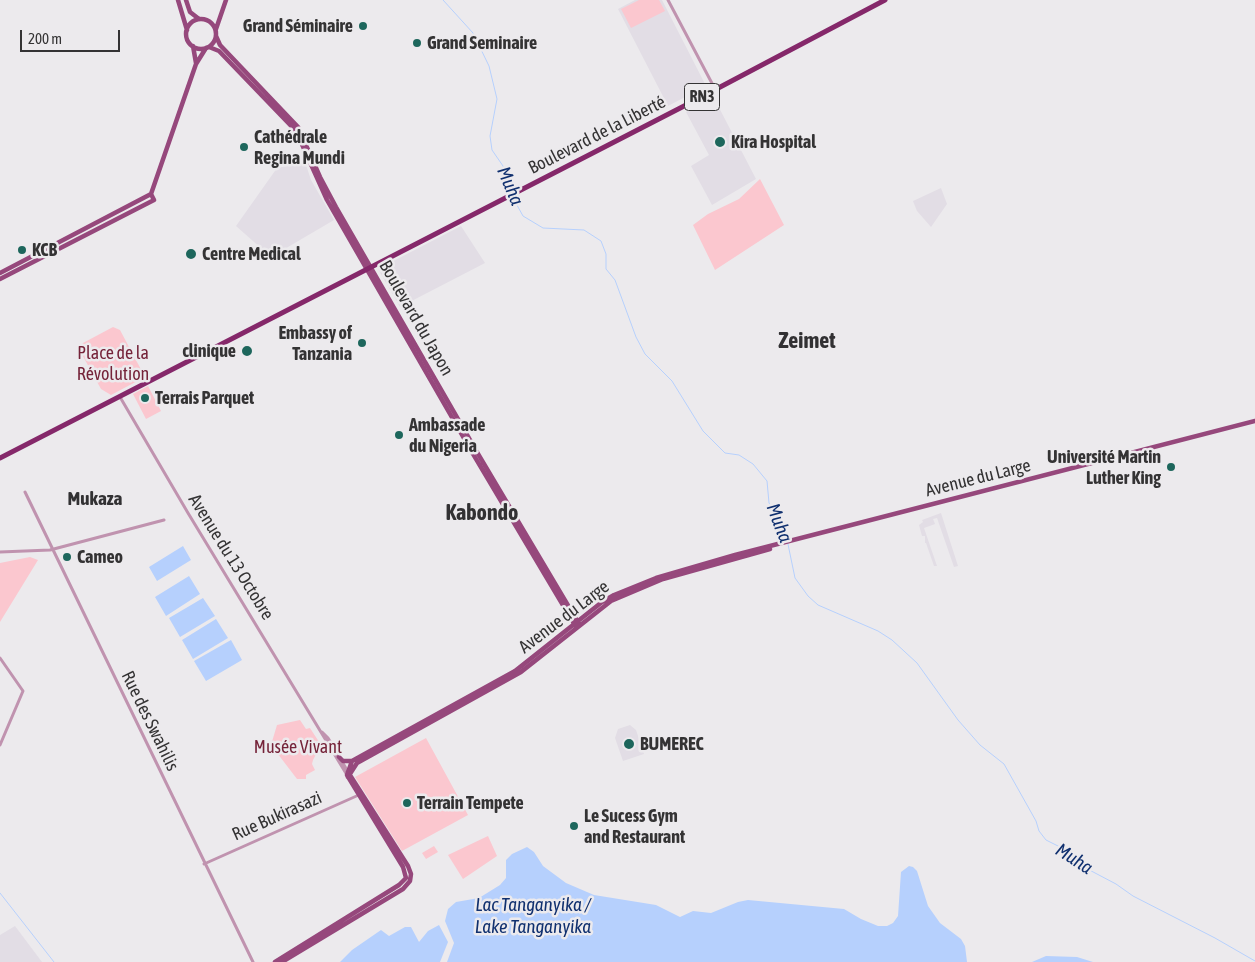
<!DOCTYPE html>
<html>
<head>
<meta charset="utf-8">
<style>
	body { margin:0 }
	#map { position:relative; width:1255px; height:962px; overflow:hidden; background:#eceaed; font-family:"Asap Condensed",sans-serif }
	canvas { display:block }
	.scale { position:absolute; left:20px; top:30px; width:100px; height:22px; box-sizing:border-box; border:2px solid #343334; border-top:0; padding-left:6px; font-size:15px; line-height:18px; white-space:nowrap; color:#343334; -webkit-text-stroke:4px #eceaed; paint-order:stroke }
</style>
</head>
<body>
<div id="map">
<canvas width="1255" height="962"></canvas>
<div class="scale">200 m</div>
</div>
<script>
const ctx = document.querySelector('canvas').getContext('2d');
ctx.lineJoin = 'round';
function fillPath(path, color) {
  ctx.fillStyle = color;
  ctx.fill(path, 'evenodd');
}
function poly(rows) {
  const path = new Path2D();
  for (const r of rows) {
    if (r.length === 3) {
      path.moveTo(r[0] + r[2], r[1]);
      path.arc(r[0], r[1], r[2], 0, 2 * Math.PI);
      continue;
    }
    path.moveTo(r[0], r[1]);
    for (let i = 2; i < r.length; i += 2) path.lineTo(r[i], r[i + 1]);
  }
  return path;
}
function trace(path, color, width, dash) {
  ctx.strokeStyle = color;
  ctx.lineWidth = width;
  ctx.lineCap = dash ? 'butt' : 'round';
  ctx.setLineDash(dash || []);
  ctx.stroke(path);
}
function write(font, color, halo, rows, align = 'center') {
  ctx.font = font + ' "Asap Condensed",sans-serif';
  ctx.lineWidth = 5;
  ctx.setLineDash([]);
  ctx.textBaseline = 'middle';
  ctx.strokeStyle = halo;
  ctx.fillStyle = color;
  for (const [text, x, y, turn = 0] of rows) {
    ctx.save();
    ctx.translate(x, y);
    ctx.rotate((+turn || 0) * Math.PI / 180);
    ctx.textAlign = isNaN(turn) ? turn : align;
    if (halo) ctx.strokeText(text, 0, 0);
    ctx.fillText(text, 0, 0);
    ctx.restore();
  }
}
const built = poly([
	[635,0,662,0,705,84,704,87,668,106,618,9],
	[714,98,756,179,712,205,691,166,709,155,686,112],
	[305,162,311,180,334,220,271,257,236,226,277,168],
	[941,188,947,204,931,227,917,211,913,201],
	[461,226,485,263,400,307,378,269],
	[941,513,958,566,954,567,937,518,933,519,935,524,924,528,937,566,934,566,926,543,925,543,925,536,922,536,919,525,923,522,922,520],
	[630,725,636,730,644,754,623,761,615,738,618,729],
	[15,926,42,962,0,962,0,935]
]);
const green = poly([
	[639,0,659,0,665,11,631,28,621,9],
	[760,179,784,225,715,270,693,225,708,214,739,199],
	[113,327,120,330,145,377,111,395,101,389,79,349,83,343],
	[148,386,161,411,146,419,133,394],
	[30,557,38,560,0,622,0,563],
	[300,720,306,729,310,728,321,745,313,760,312,764,315,770,306,775,306,779,297,779,271,745,277,725],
	[426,738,468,815,402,851,355,777],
	[488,836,497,856,463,879,448,855],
	[434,846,438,852,426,859,422,853]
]);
const water = poly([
	[183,546,191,560,157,581,149,567],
	[189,576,200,594,166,616,155,597],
	[203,598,215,616,180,637,169,618],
	[216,619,228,638,193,659,182,640],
	[231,640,242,660,206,681,194,661],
	[527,847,534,852,543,866,566,883,594,895,656,905,680,917,693,911,711,913,738,902,748,900,844,909,861,919,878,926,887,926,893,923,898,916,901,872,909,866,913,867,917,871,928,906,940,923,961,939,965,946,967,962,447,962,454,943,445,921,448,909,456,902,479,898,500,885,506,878,506,860,512,854],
	[439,925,448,942,440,962,340,962,352,950,381,930,389,936,405,927,411,927,419,942,428,931],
	[1046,956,1077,957,1093,962,1032,962]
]);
const stream = poly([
	[443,0,473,33,489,66,497,99,490,136,492,150,503,166,510,193],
	[512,196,523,216,543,228,584,230,601,241,606,254,606,269,615,280,636,337,645,354,672,381,703,431,725,453,739,455,753,464,767,481,769,503,784,525,795,578,808,596,818,605,878,631,892,640,917,663,958,720,980,745,1004,764,1036,821,1039,831,1046,840,1066,850,1078,864,1116,884,1133,896,1215,938,1255,961],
	[0,893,54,962]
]);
const minor = poly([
	[668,0,715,89],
	[120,397,188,513,347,775],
	[25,492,253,962],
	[0,552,50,550,164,520],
	[0,658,23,691,0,745],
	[322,732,328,738,347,770],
	[204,864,361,794]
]);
const major = poly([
	[178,0,187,30],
	[186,0,190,12,199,19],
	[201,34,15],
	[216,29,226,0],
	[216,36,220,45,298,127,320,177,336,207,477,452,579,624],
	[193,46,196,63],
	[209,47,219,51,296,131,327,200,473,454,576,627],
	[151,194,196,64,206,48],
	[0,273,151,194],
	[0,279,154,200,151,194],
	[339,757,343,761,352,761],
	[348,777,357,763,521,672,611,601,663,579,770,549],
	[275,962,399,885,406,878,403,867,347,775,352,761,515,671,602,602,614,595,656,578,735,555,1255,421],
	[282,962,403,889,410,881,411,874,408,866,348,772]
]);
const highway = poly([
	[0,458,688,104,885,0]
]);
const markers = [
	[363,26,5,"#1d665c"],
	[417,43,5,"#1d665c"],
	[720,142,6,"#1d665c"],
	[244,147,5,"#1d665c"],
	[22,250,5,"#1d665c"],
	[191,254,6,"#1d665c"],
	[362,343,5,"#1d665c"],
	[247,351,6,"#1d665c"],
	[145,398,5,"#1d665c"],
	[399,435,5,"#1d665c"],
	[1171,467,5,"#1d665c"],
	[67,557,5,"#1d665c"],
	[629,744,6,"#1d665c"],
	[407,803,5,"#1d665c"],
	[574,826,5,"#1d665c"]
];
const shields = [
	[702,97,35]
];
const shieldNames = [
	["RN3",702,97]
];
const poiNames = [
	["Grand Séminaire",353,26,"right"],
	["Grand Seminaire",427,43],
	["Cathédrale",254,137],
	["Regina Mundi",254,158],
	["Kira Hospital",731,142],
	["KCB",32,250],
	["Centre Medical",202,254],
	["Embassy of",352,333,"right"],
	["Tanzania",352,354,"right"],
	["clinique",236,351,"right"],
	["Terrais Parquet",155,398],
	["Ambassade",409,425],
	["du Nigeria",409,446],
	["Université Martin",1161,457,"right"],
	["Luther King",1161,478,"right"],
	["Cameo",77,557],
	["BUMEREC",640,744],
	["Terrain Tempete",417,803],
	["Le Sucess Gym",584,816],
	["and Restaurant",584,837]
];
const streetNames = [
	["Boulevard de la Liberté",597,135,-27],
	["Boulevard du Japon",416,318,60],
	["Avenue du Large",978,478,-14],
	["Avenue du 13 Octobre",231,557,58],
	["Avenue du Large",564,617,-37],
	["Rue des Swahilis",150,721,64],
	["Rue Bukirasazi",277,816,-24]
];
const parkNames = [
	["Place de la",113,353],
	["Révolution",113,374],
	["Musée Vivant",298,747]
];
const waterNames = [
	["Muha",510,186,67],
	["Muha",779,523,69],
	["Muha",1074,859,33],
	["Lac Tanganyika /",533,905],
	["Lake Tanganyika",533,927]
];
const neighbourhoodNames = [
	["Mukaza",95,499]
];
const districtNames = [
	["Zeimet",807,341],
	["Kabondo",482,513]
];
fillPath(built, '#e2dde5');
fillPath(green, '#fbc7cf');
fillPath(water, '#b6d0fd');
trace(stream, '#b6d0fd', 1);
trace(minor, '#c093af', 3);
trace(major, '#96487c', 4.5);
trace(highway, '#85286a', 5);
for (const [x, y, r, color] of markers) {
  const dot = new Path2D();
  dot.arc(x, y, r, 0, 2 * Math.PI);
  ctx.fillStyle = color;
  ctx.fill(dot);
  trace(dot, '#eceaed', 2);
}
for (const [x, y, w] of shields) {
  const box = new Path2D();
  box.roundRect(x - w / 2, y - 13.5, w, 27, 4);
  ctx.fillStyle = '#eceaed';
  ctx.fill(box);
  trace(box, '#343334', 1);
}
write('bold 16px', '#343334', null, shieldNames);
write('bold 18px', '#343334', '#eceaed', poiNames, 'left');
write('18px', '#343334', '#eceaed', streetNames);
write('18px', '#752339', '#eceaed', parkNames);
write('italic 19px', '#10306f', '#eceaed', waterNames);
write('bold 19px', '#323133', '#eceaed', neighbourhoodNames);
write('bold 22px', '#323133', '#eceaed', districtNames);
</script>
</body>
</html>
